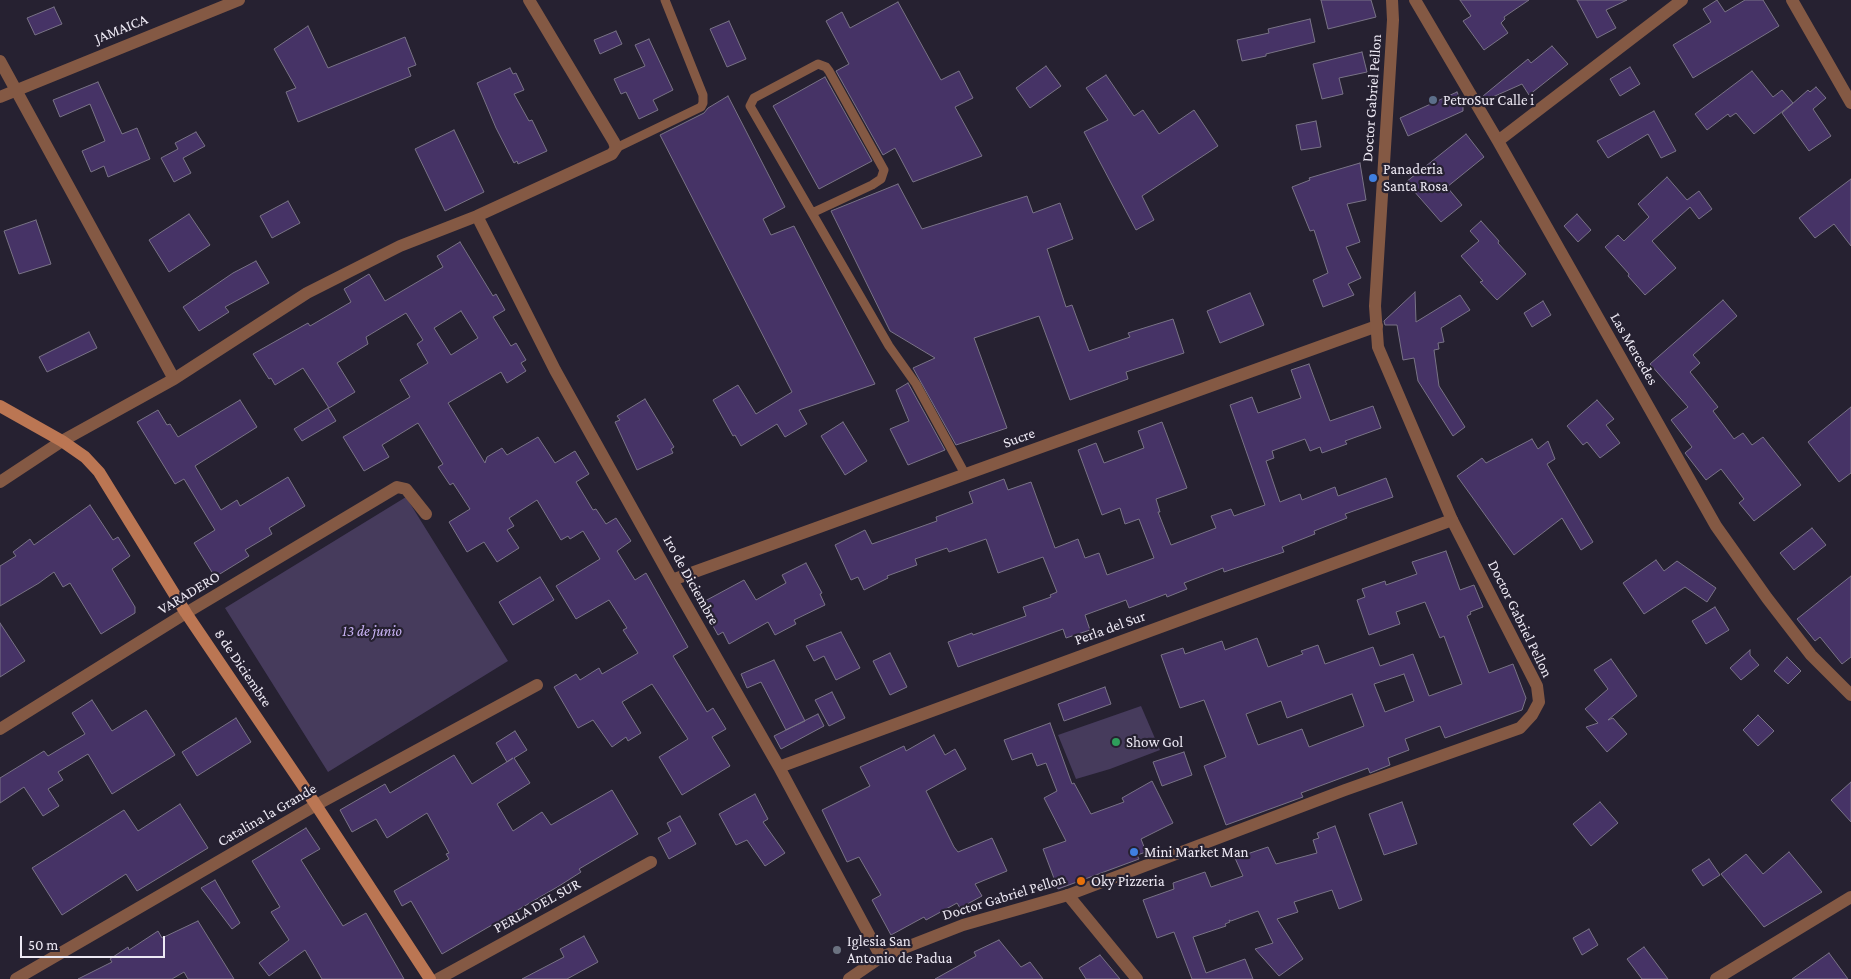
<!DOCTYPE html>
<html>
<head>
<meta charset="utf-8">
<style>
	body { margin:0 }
	#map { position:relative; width:1851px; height:979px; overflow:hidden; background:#262131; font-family:"Crimson Pro",serif }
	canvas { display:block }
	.scale { position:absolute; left:20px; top:936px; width:145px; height:22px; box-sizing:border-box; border:2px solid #ede9f4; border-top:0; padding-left:6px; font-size:15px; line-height:18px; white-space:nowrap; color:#ede9f4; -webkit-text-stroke:4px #262131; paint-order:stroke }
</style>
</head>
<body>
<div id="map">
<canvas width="1851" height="979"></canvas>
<div class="scale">50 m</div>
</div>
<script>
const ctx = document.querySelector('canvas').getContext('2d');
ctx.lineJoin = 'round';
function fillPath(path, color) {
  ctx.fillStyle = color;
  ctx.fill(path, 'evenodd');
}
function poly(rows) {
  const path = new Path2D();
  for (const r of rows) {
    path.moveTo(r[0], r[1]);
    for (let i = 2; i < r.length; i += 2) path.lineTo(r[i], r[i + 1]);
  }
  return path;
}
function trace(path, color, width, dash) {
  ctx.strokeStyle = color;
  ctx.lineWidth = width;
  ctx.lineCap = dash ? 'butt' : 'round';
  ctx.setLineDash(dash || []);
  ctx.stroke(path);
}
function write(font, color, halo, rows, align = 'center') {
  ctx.font = font + ' "Crimson Pro",serif';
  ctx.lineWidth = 4.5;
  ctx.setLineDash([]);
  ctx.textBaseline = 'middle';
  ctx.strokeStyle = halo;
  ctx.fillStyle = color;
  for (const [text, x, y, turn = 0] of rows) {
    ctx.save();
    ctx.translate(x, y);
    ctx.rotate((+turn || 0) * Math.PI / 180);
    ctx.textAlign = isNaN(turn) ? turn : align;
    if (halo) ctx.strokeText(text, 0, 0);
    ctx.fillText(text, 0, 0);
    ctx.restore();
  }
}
const green = poly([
	[406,497,508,661,328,772,225,608],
	[1141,706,1160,750,1110,769,1076,779,1058,735]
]);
const building = poly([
	[1321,0,1371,0,1376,17,1328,29,1321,0],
	[1460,0,1529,0,1504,17,1505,19,1501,23,1508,33,1484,50,1463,21,1471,16,1460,0],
	[1577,0,1627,0,1606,10,1616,28,1597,38,1577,0],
	[1717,0,1725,12,1745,0,1763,0,1779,26,1693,78,1673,45,1711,22,1703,9,1717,0],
	[898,2,941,80,959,71,973,98,955,107,982,156,913,182,895,148,883,155,836,71,849,64,826,21,842,12,850,28,898,2],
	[54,7,62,24,35,35,27,18,54,7],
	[1310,19,1315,42,1266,54,1266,56,1242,61,1237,40,1269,33,1268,29,1310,19],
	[729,21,746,59,727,67,710,29,729,21],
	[308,26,328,68,405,37,416,65,408,68,411,76,298,122,286,92,296,88,274,49,308,26],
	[616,31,622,44,600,54,594,40,616,31],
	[649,39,673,90,653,100,658,110,639,119,626,92,621,94,614,79,645,66,635,45,649,39],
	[1552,46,1568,64,1529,95,1522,84,1486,100,1483,96,1528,59,1531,63,1552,46],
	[1362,52,1367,72,1339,78,1343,94,1322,99,1313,64,1362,52],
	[1046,66,1061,86,1030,108,1016,88,1046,66],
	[1630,67,1640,84,1620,96,1610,79,1630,67],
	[510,68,513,74,516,73,524,90,514,94,529,121,532,120,547,151,518,164,517,161,514,163,496,128,477,83,510,68],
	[1752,71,1773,97,1782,90,1793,103,1754,134,1736,113,1730,117,1728,114,1707,130,1695,114,1752,71],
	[1106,75,1134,116,1143,110,1159,134,1194,110,1218,146,1142,196,1154,220,1136,230,1084,132,1108,120,1086,88,1106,75],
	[825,77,872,161,819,189,773,106,825,77],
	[98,82,122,134,137,128,150,159,108,177,104,166,91,172,82,151,105,141,90,104,60,117,53,100,98,82],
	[1816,87,1826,98,1813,109,1831,136,1809,151,1782,113,1808,90,1810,92,1816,87],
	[1457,92,1463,105,1463,111,1408,136,1400,118,1457,92],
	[728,96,785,207,763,219,771,235,794,226,875,384,799,410,807,424,785,437,777,424,741,446,735,435,733,436,713,400,738,385,756,414,792,392,660,135,704,113,708,108,728,96],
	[1654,111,1676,151,1661,158,1648,134,1608,158,1597,141,1654,111],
	[1316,121,1321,147,1301,150,1296,125,1316,121],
	[454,130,484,192,445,211,415,149,454,130],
	[196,132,205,146,183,158,191,173,174,182,161,158,178,149,175,143,196,132],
	[1466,134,1484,157,1447,187,1462,205,1441,222,1406,182,1466,134],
	[1360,163,1366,200,1347,204,1360,242,1346,247,1361,278,1348,284,1354,295,1323,307,1313,280,1328,273,1314,230,1310,231,1292,187,1310,180,1309,178,1360,163],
	[1667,177,1687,200,1699,191,1712,209,1699,219,1690,207,1652,241,1676,268,1645,295,1628,276,1629,274,1605,247,1618,235,1624,241,1649,217,1638,204,1667,177],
	[1851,179,1851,246,1834,224,1815,238,1799,218,1851,179],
	[898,184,922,229,1027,196,1033,213,1060,203,1073,239,1047,249,1066,307,1072,305,1089,351,1130,337,1128,333,1173,319,1184,353,1126,372,1128,379,1070,400,1039,316,974,338,1007,428,956,445,913,368,935,358,890,331,831,211,898,184],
	[288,201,300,223,272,238,260,216,288,201],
	[189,214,210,245,169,272,149,240,189,214],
	[1577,214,1591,230,1578,242,1564,226,1577,214],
	[36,220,51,264,19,274,4,231,36,220],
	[1481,221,1499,241,1498,243,1526,274,1497,300,1480,282,1483,281,1461,256,1479,241,1470,231,1481,221],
	[460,242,493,296,496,294,505,310,493,317,511,346,516,343,526,360,521,363,526,371,507,383,501,372,448,403,485,463,487,457,502,448,507,455,538,437,555,463,575,451,589,474,576,482,593,510,596,509,606,524,616,518,631,541,617,551,635,580,646,573,688,647,673,656,707,712,713,708,726,729,712,737,730,766,682,795,659,757,688,739,652,684,622,702,641,733,628,741,626,737,612,747,593,720,578,728,554,687,576,674,580,680,599,668,602,674,638,653,623,630,627,628,609,600,576,619,556,586,600,559,583,531,570,539,568,536,561,540,537,500,509,518,514,526,507,530,519,548,497,562,484,542,467,552,449,522,470,509,453,483,450,485,438,467,443,464,418,423,382,445,389,457,364,471,343,437,410,397,400,380,428,363,417,344,423,340,406,313,366,337,368,344,337,363,355,392,329,408,303,368,275,385,271,378,269,379,253,354,308,323,310,326,351,302,344,289,369,274,385,301,443,267,437,256,460,242],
	[461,311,478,338,451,355,434,328,461,311],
	[256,261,269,283,225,307,229,312,199,331,183,307,233,273,256,261],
	[1415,292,1416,322,1460,295,1470,310,1441,328,1444,342,1438,343,1439,349,1434,350,1439,386,1465,427,1453,436,1418,381,1414,358,1403,360,1397,325,1385,325,1384,321,1415,292],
	[1250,293,1264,325,1220,343,1207,311,1250,293],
	[1723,300,1737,316,1693,355,1700,363,1690,372,1718,407,1713,411,1734,439,1743,433,1752,445,1763,437,1801,485,1754,521,1739,503,1744,499,1721,469,1706,480,1685,453,1692,447,1671,420,1688,407,1650,364,1723,300],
	[1543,301,1551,315,1532,327,1524,313,1543,301],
	[89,332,97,348,47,372,39,357,89,332],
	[1309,364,1330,421,1373,406,1381,428,1345,441,1347,444,1322,453,1320,447,1310,451,1305,439,1272,451,1274,458,1266,461,1280,502,1300,494,1302,500,1335,487,1338,496,1386,478,1393,497,1345,514,1347,518,1314,531,1315,534,1282,547,1284,552,1224,572,1223,568,1184,583,1187,589,1167,597,1166,594,1129,608,1126,600,1085,615,1090,630,1066,638,1063,629,958,667,948,642,972,633,973,635,1026,616,1023,607,1051,597,1050,595,1057,592,1043,557,998,573,986,539,949,552,947,548,915,559,917,565,887,576,888,578,864,590,858,577,851,580,835,545,865,530,872,544,937,521,936,517,973,503,969,492,1004,479,1008,490,1031,482,1055,548,1078,539,1085,558,1099,553,1107,575,1154,558,1139,519,1125,524,1120,508,1102,515,1078,450,1096,443,1104,463,1144,448,1138,431,1162,422,1187,488,1156,499,1160,512,1158,512,1171,545,1216,528,1211,516,1231,509,1234,516,1265,505,1230,405,1252,397,1258,413,1301,398,1291,370,1309,364],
	[908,383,945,450,908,465,890,429,909,421,896,390,908,383],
	[645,399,674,447,671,449,673,453,637,470,615,422,620,420,617,416,645,399],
	[240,400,257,427,195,466,221,510,237,500,240,506,288,477,305,506,269,528,272,534,245,550,249,556,215,577,194,543,215,530,184,479,175,484,137,422,158,410,167,425,170,424,178,437,240,400],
	[1597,400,1614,419,1606,425,1620,443,1600,458,1587,442,1583,445,1567,426,1597,400],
	[1851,407,1851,473,1839,482,1808,442,1851,407],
	[328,408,336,421,302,441,294,429,328,408],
	[843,422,867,461,845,475,821,436,843,422],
	[1532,439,1538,449,1548,441,1555,459,1547,464,1593,542,1581,550,1562,518,1514,555,1457,476,1482,458,1486,463,1532,439],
	[90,505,113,540,118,537,130,556,112,569,135,607,135,613,101,634,70,583,63,587,54,572,39,583,0,606,0,566,16,556,13,552,30,539,34,545,90,505],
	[1812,528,1826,545,1794,570,1780,553,1812,528],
	[1446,551,1460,590,1474,585,1483,607,1470,612,1471,614,1467,616,1489,673,1513,664,1526,698,1522,710,1445,738,1440,726,1405,739,1409,750,1388,758,1390,765,1370,773,1368,768,1301,793,1303,797,1226,825,1204,766,1226,757,1204,700,1180,708,1161,655,1183,648,1185,654,1222,641,1225,650,1257,638,1268,667,1303,654,1301,651,1318,645,1325,664,1373,647,1380,666,1413,654,1429,696,1462,684,1444,636,1440,638,1425,602,1396,612,1400,624,1369,635,1357,600,1365,597,1362,589,1385,581,1386,585,1417,574,1412,562,1446,551],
	[1404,674,1414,701,1385,712,1374,684,1404,674],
	[1352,694,1364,726,1309,747,1302,729,1258,745,1246,714,1281,701,1287,718,1352,694],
	[1656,560,1664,571,1677,561,1716,588,1707,602,1685,587,1644,614,1623,583,1656,560],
	[806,563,822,593,820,594,825,605,794,620,796,624,775,635,768,622,729,644,723,632,718,635,708,617,713,614,705,601,744,580,756,600,786,583,782,575,806,563],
	[1851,576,1851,657,1842,664,1820,637,1815,641,1797,619,1851,576],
	[540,577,554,600,513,625,499,602,540,577],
	[1715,607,1729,630,1706,644,1692,621,1715,607],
	[0,623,25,661,0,677,0,623],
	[841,632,860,668,836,680,824,656,814,661,806,646,841,632],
	[1750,650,1750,655,1759,665,1741,680,1730,668,1750,650],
	[890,653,907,687,890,695,873,661,890,653],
	[1787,657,1801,671,1788,684,1774,671,1787,657],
	[1611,659,1637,696,1608,720,1613,718,1627,734,1607,752,1586,727,1598,723,1585,709,1608,689,1594,670,1611,659],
	[774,660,805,721,786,730,761,682,747,688,741,674,774,660],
	[1105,687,1111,704,1064,721,1058,704,1105,687],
	[832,692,845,718,829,726,815,700,832,692],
	[92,700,112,731,146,710,175,755,112,794,88,754,58,772,63,780,48,789,59,806,43,816,24,787,0,803,0,778,44,751,48,756,85,734,72,713,92,700],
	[818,714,824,726,781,749,774,736,818,714],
	[1758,715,1774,731,1758,746,1743,730,1758,715],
	[236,718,251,742,197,776,182,752,236,718],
	[1050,723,1072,784,1074,783,1091,814,1124,802,1122,798,1152,781,1173,823,1141,839,1146,852,1137,855,1139,859,1058,889,1043,849,1066,841,1044,798,1057,791,1046,763,1037,766,1032,753,1012,760,1004,740,1050,723],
	[515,731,527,750,514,758,530,783,497,804,513,831,542,812,551,825,612,790,638,834,579,869,581,872,559,886,442,954,411,901,402,906,394,891,449,859,446,854,449,853,427,813,387,838,376,819,352,832,340,810,385,784,390,793,454,755,472,784,513,758,507,762,496,743,515,731],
	[934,735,945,755,955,749,966,769,926,791,954,847,958,852,992,838,1007,871,975,884,982,896,960,908,957,903,926,920,924,917,891,935,872,900,881,895,859,857,847,862,822,810,870,786,860,767,904,746,906,751,934,735],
	[1184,752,1192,775,1162,786,1153,762,1184,752],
	[1851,782,1851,822,1831,800,1851,782],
	[755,794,768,819,763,822,785,853,765,866,747,840,736,845,719,814,755,794],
	[1402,802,1417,844,1384,855,1369,814,1402,802],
	[1600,802,1618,823,1591,846,1573,824,1600,802],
	[180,804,208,848,137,891,126,874,62,915,32,868,124,810,138,831,180,804],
	[680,816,696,844,669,859,658,838,671,831,667,823,680,816],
	[1335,826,1362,900,1339,909,1332,890,1294,902,1298,912,1277,919,1303,959,1279,976,1255,949,1273,943,1258,911,1231,921,1229,920,1230,922,1225,924,1226,926,1193,937,1206,973,1245,959,1253,979,1192,979,1174,932,1157,938,1143,900,1174,889,1173,883,1205,872,1211,887,1243,876,1235,858,1268,847,1276,864,1317,853,1313,840,1319,838,1317,833,1335,826],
	[306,828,320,849,301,860,343,926,366,913,404,979,322,979,305,950,269,976,259,963,289,940,271,912,280,907,252,861,306,828],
	[1789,852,1822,892,1764,927,1721,874,1746,854,1763,874,1789,852],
	[1709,859,1720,875,1703,886,1692,870,1709,859],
	[215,880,240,923,232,929,201,888,215,880],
	[198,921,234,979,188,979,184,972,172,979,78,979,112,962,110,959,128,947,129,950,158,931,162,938,198,921],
	[1589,929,1598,945,1582,955,1573,938,1589,929],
	[584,936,598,962,567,979,522,979,564,957,560,949,584,936],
	[999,940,1021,967,1030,962,1043,979,935,979,976,956,974,952,999,940],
	[1644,947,1668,979,1642,979,1627,959,1644,947],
	[1829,953,1848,979,1792,979,1829,953],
	[1100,955,1120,979,1086,979,1079,968,1100,955]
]);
const service = poly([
	[616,148,701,107,703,103,703,95,665,0],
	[812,213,872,185,881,179,884,170,829,71,826,67,818,64,754,98,750,106,889,346,916,384,965,474]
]);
const minor = poly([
	[1415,0,1498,141,1716,526,1767,598,1811,655,1851,695],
	[1792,0,1851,103],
	[0,61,174,379],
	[0,97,239,0],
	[1498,141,1682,0],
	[477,216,555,370,672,580,779,767,881,957],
	[0,482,62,441,174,379,307,293,400,246,477,216,612,154,616,148,614,142,529,0],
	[672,580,1377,326],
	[0,729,186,613,397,487,406,489,426,514],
	[779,767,1452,520],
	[1068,895,1137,979],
	[16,979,316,805,537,685],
	[438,979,651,862],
	[1716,979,1851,897]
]);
const tertiary = poly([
	[849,979,881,957,963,925,1068,895,1345,790,1520,728,1532,715,1539,702,1537,686,1452,520,1378,347,1375,306,1393,20,1392,0]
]);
const secondary = poly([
	[0,406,62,441,85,457,99,472,186,613,316,805,430,979]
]);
const markers = [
	[1433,100,5,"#5c6f8a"],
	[1373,178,5,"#3f7fe0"],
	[1116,742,5,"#2e9e5b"],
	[1134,852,5,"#3f7fe0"],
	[1081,881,5,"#e8710a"],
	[837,950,5,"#6b7280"]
];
const streetNames = [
	["JAMAICA",121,29,-22],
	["Doctor Gabriel Pellon",1372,98,-86],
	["Las Mercedes",1634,349,60],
	["Sucre",1019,438,-20],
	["1ro de Diciembre",691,580,61],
	["VARADERO",189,593,-31],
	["Doctor Gabriel Pellon",1520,619,64],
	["Perla del Sur",1110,628,-20],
	["8 de Diciembre",243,668,56],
	["Catalina la Grande",267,815,-30],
	["Doctor Gabriel Pellon",1004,897,-17],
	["PERLA DEL SUR",537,906,-29]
];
const poiNames = [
	["PetroSur Calle i",1443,100],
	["Panaderia",1383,169],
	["Santa Rosa",1383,186],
	["Show Gol",1126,742],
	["Mini Market Man",1144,852],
	["Oky Pizzeria",1091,881],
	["Iglesia San",847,941],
	["Antonio de Padua",847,958]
];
const parkNames = [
	["13 de junio",372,631]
];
fillPath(green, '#463b5c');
fillPath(building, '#463366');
trace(building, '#797386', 1);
trace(service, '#845944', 9);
trace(minor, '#845944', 12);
trace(tertiary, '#845944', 12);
trace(secondary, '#bb7653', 12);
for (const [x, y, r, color] of markers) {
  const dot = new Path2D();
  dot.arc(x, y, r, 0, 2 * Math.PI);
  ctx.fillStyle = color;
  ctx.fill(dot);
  trace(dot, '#262131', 2);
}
write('15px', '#ede9f4', '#262131', streetNames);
write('15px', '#ede9f4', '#262131', poiNames, 'left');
write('italic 15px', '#cbb5f7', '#262131', parkNames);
</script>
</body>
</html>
